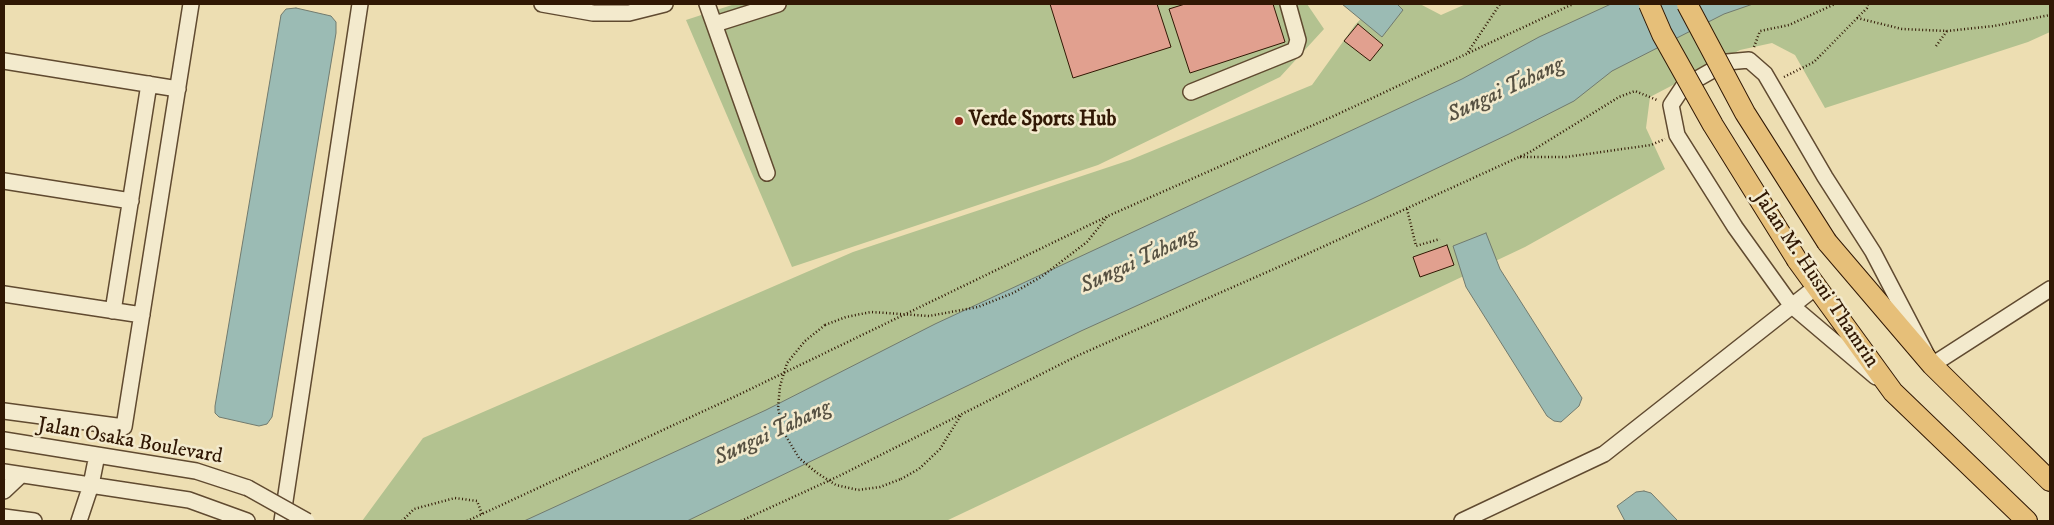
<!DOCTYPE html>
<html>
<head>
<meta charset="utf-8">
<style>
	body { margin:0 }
	#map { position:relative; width:2054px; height:525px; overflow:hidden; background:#eddeb2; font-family:"IM FELL DW Pica",serif }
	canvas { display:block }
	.frame { position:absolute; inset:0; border:5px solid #311804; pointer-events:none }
</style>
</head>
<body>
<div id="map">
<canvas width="2054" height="525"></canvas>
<div class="frame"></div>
</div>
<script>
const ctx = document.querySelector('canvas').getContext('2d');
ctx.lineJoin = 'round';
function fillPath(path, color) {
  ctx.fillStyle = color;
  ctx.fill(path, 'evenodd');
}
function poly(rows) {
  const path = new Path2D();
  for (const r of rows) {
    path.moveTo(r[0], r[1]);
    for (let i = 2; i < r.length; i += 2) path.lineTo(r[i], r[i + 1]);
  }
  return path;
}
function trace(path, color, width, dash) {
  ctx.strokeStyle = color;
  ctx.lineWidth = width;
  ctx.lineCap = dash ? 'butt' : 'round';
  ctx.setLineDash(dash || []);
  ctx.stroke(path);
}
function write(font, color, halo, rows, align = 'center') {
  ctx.font = font + ' "IM FELL DW Pica",serif';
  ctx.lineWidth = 5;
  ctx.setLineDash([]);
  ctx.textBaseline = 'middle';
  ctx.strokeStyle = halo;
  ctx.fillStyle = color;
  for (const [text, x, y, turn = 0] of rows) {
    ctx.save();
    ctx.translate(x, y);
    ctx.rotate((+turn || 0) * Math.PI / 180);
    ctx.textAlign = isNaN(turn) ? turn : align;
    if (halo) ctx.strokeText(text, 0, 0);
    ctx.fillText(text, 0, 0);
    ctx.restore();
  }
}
const green = poly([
	[735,4,1307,4,1324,29,1280,77,1098,165,792,267,686,20],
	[1375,4,1420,4,1441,15,1466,4,2050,4,2050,32,2028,42,1825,108,1795,55,1772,43,1740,50,1650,97,1646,128,1665,169,1525,247,946,521,362,521,423,438,853,252,1130,160,1312,85,1355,25]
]);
const water = poly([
	[1342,4,1397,4,1403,10,1382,37,1342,4],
	[1611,4,1753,4,1724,14,1612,71,1574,101,1509,134,1372,199,1081,331,687,521,524,521,766,410,935,324,1462,79,1539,37,1611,4],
	[296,8,331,16,336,22,336,33,272,417,267,424,259,426,219,417,215,413,215,406,281,15,286,9,296,8],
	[1486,233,1500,269,1582,398,1579,406,1561,422,1554,421,1547,416,1466,287,1453,246,1486,233],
	[1644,491,1651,493,1678,521,1625,521,1617,506,1636,492,1644,491]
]);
const building = poly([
	[1050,4,1157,4,1171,47,1073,78,1050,4],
	[1185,4,1273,4,1285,42,1190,73,1169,9,1185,4],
	[1358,24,1383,45,1370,61,1344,41,1358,24],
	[1447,245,1454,265,1420,277,1413,257,1447,245]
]);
const path = poly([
	[1857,18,1902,29,1947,31,1994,26,2050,15],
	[1936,46,1947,31],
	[1754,47,1760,31,1789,25,1835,4],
	[1468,52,1500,4],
	[1784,77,1814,62,1867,8,1868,4],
	[1520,157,1566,157,1651,145,1665,139],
	[1407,209,1416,246,1440,239],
	[825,325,846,317,871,312,929,316,978,307,1013,293,1041,277,1087,242,1107,217],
	[901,479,919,469,940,449,961,415],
	[402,521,414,509,455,498,477,501,482,514],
	[467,521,734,397,1108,216,1336,115,1573,4],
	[741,521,839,476,1079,355,1283,265,1530,152,1619,97,1635,91,1657,100]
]);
const minor = poly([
	[542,4,593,13,629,13,665,4],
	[707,4,767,173],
	[715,24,778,4],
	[4,61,178,89],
	[1191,92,1295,50,1298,40,1288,4],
	[4,181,131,201],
	[4,294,142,315],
	[113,311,149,84],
	[1876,377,1791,305,1735,227,1677,135,1671,105,1683,87,1727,62,1749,60,1765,74,1825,177,1873,252,1932,365,2050,289],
	[4,411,124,427,191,4],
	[4,440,196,471,248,488],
	[4,472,189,500,247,521],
	[4,491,21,475],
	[4,517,34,521],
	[79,521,91,485,97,455],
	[282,521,360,4],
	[1462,521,1604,454,1816,287]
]);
const major = poly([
	[1827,242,1932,365,2050,481],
	[1797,260,1893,392,2027,521]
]);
const pathBridge = poly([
	[825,325,805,341,787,363,780,386,778,408,784,433,799,458,817,473,836,485,858,490,880,487,901,479]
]);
const minorBridge = poly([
	[248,488,307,521]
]);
const majorBridge = poly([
	[1649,4,1662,34,1713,125,1797,260],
	[1687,4,1745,113,1827,242]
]);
const markers = [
	[959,121,5,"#8f2418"]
];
const poiNames = [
	["Verde Sports Hub",969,121]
];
const streetNames = [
	["Jalan M. Husni Thamrin",1815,280,56],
	["Jalan Osaka Boulevard",130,442,10]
];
const waterNames = [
	["Sungai Tahang",1506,91,-25],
	["Sungai Tahang",1139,262,-25],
	["Sungai Tahang",773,434,-25]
];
fillPath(green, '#b3c290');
fillPath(water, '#9bbbb4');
trace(water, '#717a6e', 1);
fillPath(building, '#e1a08f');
trace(building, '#311804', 1);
trace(minor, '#604a30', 18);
trace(major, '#311804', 22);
trace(path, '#311804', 2.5, [1, 2.5]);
trace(minor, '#f3eacd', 15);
trace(major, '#e6bf79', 20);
trace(minorBridge, '#604a30', 18, []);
trace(majorBridge, '#311804', 22, []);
trace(pathBridge, '#311804', 2.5, [1, 2.5]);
trace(minorBridge, '#f3eacd', 15);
trace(majorBridge, '#e6bf79', 20);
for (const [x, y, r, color] of markers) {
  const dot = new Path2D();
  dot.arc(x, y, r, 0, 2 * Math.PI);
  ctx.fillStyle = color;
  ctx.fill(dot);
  trace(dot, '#f3eacd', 2);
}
write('bold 21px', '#311804', '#f3eacd', poiNames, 'left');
write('21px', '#311804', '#f3eacd', streetNames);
write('italic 22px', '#565142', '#f3eacd', waterNames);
</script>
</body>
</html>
